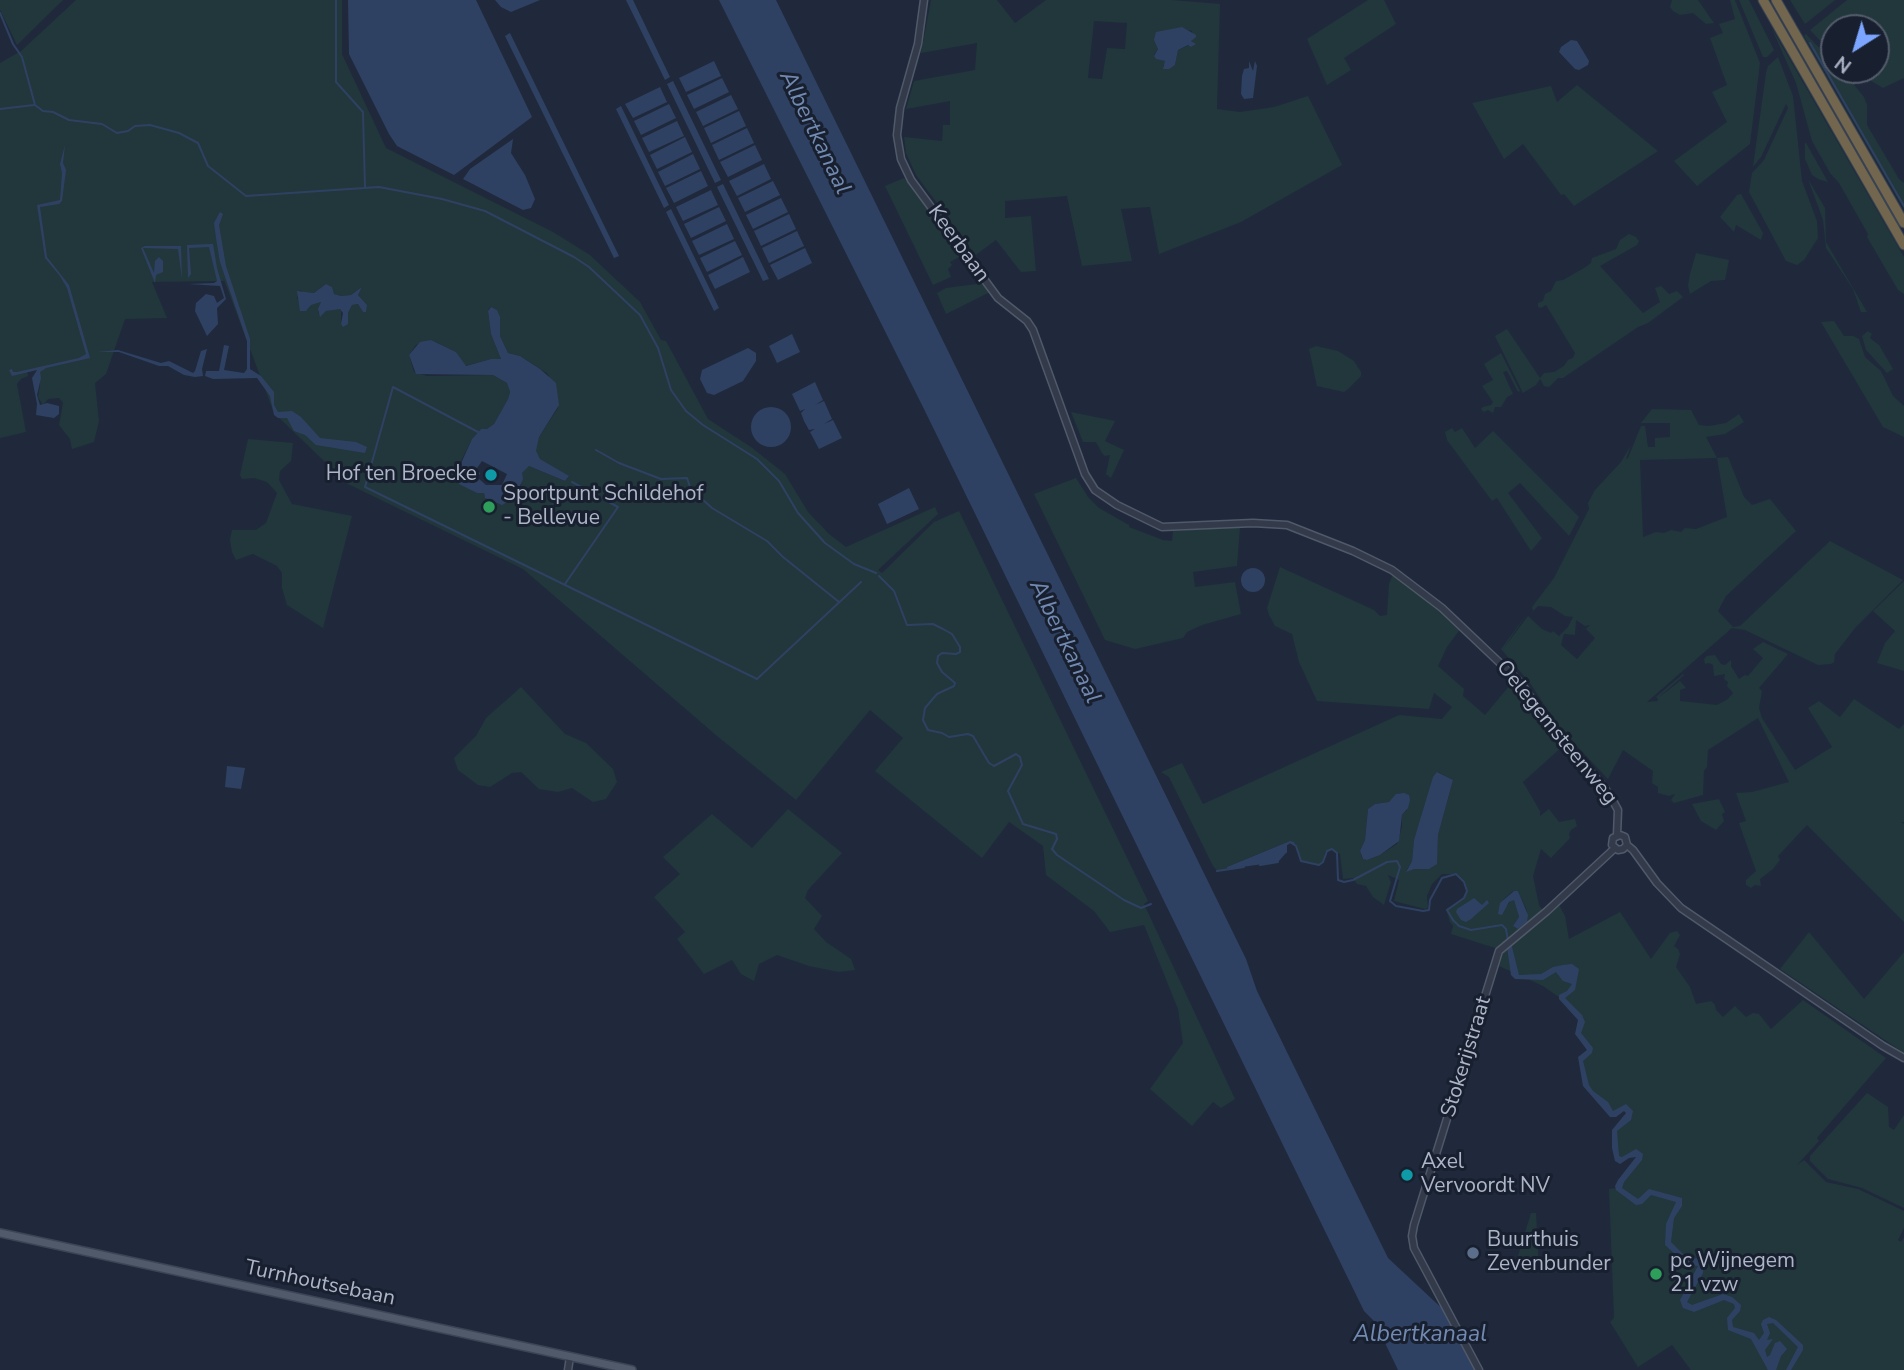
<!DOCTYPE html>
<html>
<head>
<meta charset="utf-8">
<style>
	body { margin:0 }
	#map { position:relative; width:1904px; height:1370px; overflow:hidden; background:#1f293b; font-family:"Nunito Sans",sans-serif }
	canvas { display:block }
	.north { position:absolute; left:1820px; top:14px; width:70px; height:70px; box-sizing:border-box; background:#18202f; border:2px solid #545c6c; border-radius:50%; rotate:217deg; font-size:19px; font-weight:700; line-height:28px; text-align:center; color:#adb6c8 }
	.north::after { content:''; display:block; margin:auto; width:24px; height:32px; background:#7ba5ff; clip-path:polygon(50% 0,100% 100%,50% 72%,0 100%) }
</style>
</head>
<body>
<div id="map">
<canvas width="1904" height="1370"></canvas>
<div class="north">N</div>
</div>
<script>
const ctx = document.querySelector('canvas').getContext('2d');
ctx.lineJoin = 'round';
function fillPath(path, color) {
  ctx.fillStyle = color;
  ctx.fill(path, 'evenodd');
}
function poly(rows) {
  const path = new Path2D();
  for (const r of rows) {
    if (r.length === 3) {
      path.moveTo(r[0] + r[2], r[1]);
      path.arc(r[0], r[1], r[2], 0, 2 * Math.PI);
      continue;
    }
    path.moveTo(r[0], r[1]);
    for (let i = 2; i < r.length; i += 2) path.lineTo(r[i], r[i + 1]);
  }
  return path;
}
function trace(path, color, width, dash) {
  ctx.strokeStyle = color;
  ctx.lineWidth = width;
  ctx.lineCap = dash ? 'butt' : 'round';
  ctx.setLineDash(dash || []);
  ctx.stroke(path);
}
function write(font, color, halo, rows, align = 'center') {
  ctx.font = font + ' "Nunito Sans",sans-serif';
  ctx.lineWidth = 6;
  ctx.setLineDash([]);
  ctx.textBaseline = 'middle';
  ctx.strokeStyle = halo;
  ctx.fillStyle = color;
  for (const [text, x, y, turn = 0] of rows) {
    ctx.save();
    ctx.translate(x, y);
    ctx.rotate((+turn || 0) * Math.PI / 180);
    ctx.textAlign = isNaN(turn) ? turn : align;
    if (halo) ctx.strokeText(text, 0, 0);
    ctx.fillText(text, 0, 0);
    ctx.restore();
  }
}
const green = poly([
	[0,0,63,0,17,45,0,10],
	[76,0,342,0,342,54,386,148,553,232,590,255,640,302,661,340,666,341,708,419,751,447,785,474,808,512,829,534,846,547,935,507,938,514,878,570,882,573,934,522,959,511,1148,901,1144,904,1235,1099,1221,1108,1213,1102,1192,1126,1150,1089,1183,1043,1178,1009,1144,925,1110,932,1094,911,1046,875,1043,846,1009,822,982,858,875,771,903,738,870,710,796,800,717,736,523,569,348,484,274,413,223,277,224,281,152,282,167,318,125,319,106,374,95,383,99,421,94,442,72,449,70,439,59,425,63,403,59,398,48,399,43,405,38,397,40,385,39,368,27,370,28,376,21,379,17,384,26,432,0,438,0,63,21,51],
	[326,284,330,286,334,294,341,296,351,295,362,287,358,295,366,304,366,312,363,312,358,304,352,305,348,313,348,324,341,324,341,310,338,308,326,311,321,316,318,312,322,302,311,304,308,309,300,310,300,303,297,298,300,290,302,292,314,293],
	[490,307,497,310,500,336,508,353,520,356,548,374,558,408,539,437,535,451,540,459,569,477,565,481,529,466,522,473,521,485,513,498,484,496,484,493,477,493,458,481,460,463,472,439,481,429,487,429,494,424,508,399,510,392,507,383,493,375,427,376,414,372,409,355,416,345,431,340,456,352,465,366,491,359,501,359,491,334,488,311],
	[931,0,997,0,1015,23,1046,0,1172,0,1220,4,1217,109,1240,112,1274,107,1308,96,1342,165,1241,222,1159,254,1150,207,1121,209,1132,261,1082,266,1067,196,1005,201,1005,218,1031,216,1036,271,1021,272,996,240,973,257,971,249,916,175,906,153,904,137,942,141,943,125,950,125,950,101,906,109,914,81,975,70,977,43,921,53],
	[1094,21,1127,23,1125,49,1107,48,1102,79,1088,78],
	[1178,28,1192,31,1191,41,1195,44,1191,47,1189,45,1178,50,1175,65,1163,67,1166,61,1157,59,1154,55,1169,30],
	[1368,0,1384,0,1396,24,1344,58,1351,70,1327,85,1307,39],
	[1672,0,1698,0,1714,23,1706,24,1693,13,1680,15,1673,11,1670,7],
	[1730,0,1735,0,1760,63,1750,144,1697,186,1674,161,1727,122,1712,92,1727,85,1710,38,1723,33,1719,24,1735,19],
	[1739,0,1749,0,1774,50,1767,57,1763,57],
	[1790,0,1835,0,1805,24],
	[1847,0,1904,0,1904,78,1883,88,1853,70,1876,70,1876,28,1834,28,1834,55,1810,30],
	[1771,27,1904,257,1904,294,1898,290,1867,237,1868,234,1839,183,1830,173,1812,141,1796,83],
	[1806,34,1834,63,1834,70,1842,70,1864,97,1867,105,1867,125,1899,179,1904,183,1904,209,1804,36],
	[1778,57,1793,96,1802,181,1817,221,1818,238,1804,260,1797,265,1786,261,1749,192,1752,173,1764,160,1788,108,1786,104,1761,157,1753,167,1766,73,1768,66],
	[1577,85,1658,151,1574,206,1564,194,1561,195,1523,144,1504,159,1472,103,1551,86,1557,102],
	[1805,143,1806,143,1828,182,1818,179,1812,175,1805,159],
	[904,178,963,255,950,262,952,265,948,269,951,277,933,285,885,186],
	[1808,179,1825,208,1826,242,1867,312,1861,312,1853,289,1826,248,1823,220],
	[1741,194,1763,233,1761,240,1736,225,1734,232,1720,217,1737,195],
	[1629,234,1636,237,1639,241,1637,245,1600,266,1643,313,1660,302,1655,288,1661,286,1669,294,1677,291,1683,297,1648,323,1638,327,1563,378,1558,378,1549,387,1544,386,1540,379,1536,385,1523,393,1495,336,1507,329,1540,378,1544,373,1554,372,1564,366,1568,360,1573,358,1575,353,1546,305,1541,308,1538,307,1538,303,1543,301,1545,294,1551,291,1556,281,1563,280,1584,268,1591,263,1592,258,1616,249,1620,240],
	[1696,253,1729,260,1725,280,1711,281,1690,294,1688,286,1690,274],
	[984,283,990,292,946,314,937,293,946,288],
	[1834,321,1844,336,1853,336,1859,339,1865,357,1881,371,1893,396,1904,406,1904,437,1883,427,1821,322],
	[1868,331,1872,334,1870,338,1879,345,1893,369,1887,373,1866,350,1862,336],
	[1316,346,1338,351,1354,361,1361,372,1361,376,1348,389,1344,392,1317,386,1309,349],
	[1501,353,1520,391,1518,392,1507,371,1503,372,1513,394,1507,397,1501,407,1495,407,1493,413,1488,410,1484,412,1481,409,1483,407,1491,405,1493,402,1482,386,1493,380,1484,364],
	[1652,409,1691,410,1699,425,1709,426,1726,423,1739,414,1744,422,1725,434,1706,437,1717,458,1728,457,1744,497,1752,505,1770,499,1796,531,1726,596,1718,611,1733,627,1740,626,1830,541,1903,580,1855,628,1835,654,1834,662,1831,664,1818,665,1745,630,1732,628,1647,702,1657,701,1658,699,1656,697,1683,674,1684,675,1658,698,1680,681,1686,688,1680,690,1680,701,1717,705,1728,699,1733,693,1727,686,1728,682,1724,679,1725,674,1714,676,1713,665,1709,663,1705,664,1704,659,1707,656,1715,655,1721,664,1725,665,1731,660,1731,666,1739,679,1745,675,1748,676,1763,658,1753,649,1763,642,1788,654,1759,688,1762,691,1759,708,1762,718,1795,770,1832,747,1808,708,1819,701,1840,717,1854,699,1899,729,1904,724,1904,822,1901,822,1904,824,1904,922,1807,825,1778,856,1780,860,1773,869,1760,879,1761,886,1755,885,1751,888,1746,885,1746,880,1756,871,1739,823,1746,821,1736,793,1752,792,1789,782,1758,718,1708,750,1707,767,1704,771,1703,795,1674,803,1671,800,1675,794,1669,796,1658,793,1658,787,1652,783,1653,771,1623,750,1608,779,1605,776,1558,726,1530,683,1501,649,1527,614,1503,649,1528,616,1542,629,1551,633,1553,631,1559,636,1568,627,1573,617,1565,616,1551,607,1538,606,1533,611,1532,607,1554,578,1589,509,1588,503,1595,490,1621,462,1631,445,1626,459,1628,458,1641,426,1645,426,1648,447,1655,447,1655,438,1670,437,1670,423,1641,423],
	[1717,458,1727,517,1696,529,1685,528,1681,532,1671,530,1664,533,1656,532,1643,537,1640,460],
	[1576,620,1585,626,1590,625,1586,629,1595,638,1577,659,1561,645,1564,634,1575,635],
	[1071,412,1115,421,1105,441,1124,450,1111,478,1106,474,1110,455,1105,456,1102,453,1096,442,1083,442],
	[1452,428,1455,432,1462,428,1475,448,1493,431,1579,517,1569,536,1520,483,1508,493,1542,538,1531,551,1497,498,1492,501,1447,440,1445,432],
	[248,439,293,443,291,461,280,471,279,480,292,504,352,516,323,628,287,605,282,588,282,573,277,566,253,554,236,560,232,552,230,540,232,530,256,530,266,523,277,493,267,482,254,478,242,479,240,475],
	[1076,478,1088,497,1099,508,1129,525,1129,527,1163,540,1172,541,1173,531,1240,527,1237,566,1193,572,1195,587,1235,582,1241,614,1202,625,1187,632,1183,638,1135,649,1105,640,1034,494],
	[1280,567,1374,610,1380,616,1387,615,1389,584,1393,574,1461,628,1447,647,1438,666,1464,689,1463,696,1485,715,1515,679,1563,746,1523,782,1540,811,1540,816,1549,809,1559,822,1575,819,1577,826,1571,830,1569,834,1570,838,1551,858,1541,849,1533,876,1539,905,1547,916,1559,905,1565,916,1569,939,1620,912,1651,959,1670,933,1677,931,1680,935,1674,946,1678,949,1680,954,1676,967,1690,987,1696,1004,1711,1001,1715,1005,1716,1010,1723,1017,1735,1006,1746,1017,1753,1013,1759,1014,1771,1029,1803,1000,1886,1058,1817,1138,1819,1141,1797,1165,1804,1160,1826,1182,1858,1189,1904,1211,1904,1228,1898,1240,1901,1242,1904,1237,1904,1370,1691,1370,1672,1345,1638,1367,1610,1322,1614,1318,1609,1189,1618,1188,1638,1160,1638,1154,1623,1159,1616,1157,1615,1131,1626,1119,1626,1108,1615,1113,1587,1089,1580,1063,1588,1052,1579,1036,1581,1019,1563,1000,1543,986,1499,966,1503,952,1495,948,1451,934,1453,926,1450,922,1446,909,1464,898,1467,891,1464,882,1456,874,1442,874,1432,884,1427,896,1428,908,1425,909,1394,901,1399,880,1388,875,1391,882,1384,905,1373,897,1366,886,1357,884,1353,878,1343,879,1340,854,1330,849,1325,852,1323,862,1319,865,1301,861,1295,844,1290,841,1227,867,1227,869,1217,871,1213,866,1169,777,1161,772,1182,763,1203,804,1399,715,1442,719,1452,707,1434,693,1429,709,1317,701,1299,662,1292,634,1275,626,1269,615,1267,608],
	[1438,772,1453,780,1438,835,1437,853,1406,871,1412,861,1414,840],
	[1400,793,1407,810,1402,815,1402,827,1397,844,1380,855,1367,860,1362,858,1360,851,1365,840,1368,809,1375,804,1389,802],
	[1513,891,1518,891,1527,911,1527,922,1518,929,1513,926,1519,917,1514,900,1511,900,1507,906,1503,900],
	[1904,581,1904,671,1877,663,1885,643,1895,631,1873,611],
	[521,687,565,734,586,743,613,769,617,782,606,799,593,802,572,788,558,792,539,789,521,772,512,773,490,787,478,785,458,770,454,758,476,736,486,718],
	[1719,799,1725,812,1722,814,1724,821,1716,830,1701,821,1692,804],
	[788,809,842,853,808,890,805,898,822,916,814,929,826,942,851,959,855,970,839,972,809,966,777,955,759,964,754,981,741,974,732,960,704,974,677,939,685,932,654,897,680,874,663,857,712,814,752,848],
	[1809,932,1864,999,1904,952,1904,1053,1780,969],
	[1867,1093,1888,1107,1889,1127,1894,1130,1904,1115,1904,1208,1862,1188,1828,1179,1810,1161,1810,1156,1818,1147],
	[1531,1213,1536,1213,1539,1269,1522,1270,1518,1265,1517,1259]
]);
const water = poly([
	[348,0,476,0,532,117,454,175,397,146,389,134,349,54],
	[495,0,540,0,511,12,501,7],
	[626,0,633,0,670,77,665,80],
	[719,0,776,0,1246,959,1257,991,1388,1258,1448,1314,1475,1370,1398,1370,1375,1322,1364,1311,924,409],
	[1182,27,1196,35,1196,37,1191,41,1196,44,1191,47,1188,45,1178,50,1175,65,1169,69,1163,69,1165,61,1156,59,1154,56,1158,49,1154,40,1156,32],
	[510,33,619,256,614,258,505,36],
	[1571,40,1577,41,1589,61,1588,65,1579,70,1575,69,1559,52,1561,47],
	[714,61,721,76,686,92,679,78],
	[1249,61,1253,71,1255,61,1257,66,1253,98,1244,99,1241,94,1242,76,1244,69,1249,68],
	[722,78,729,92,694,109,687,95],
	[673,81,721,180,715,183,667,84],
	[660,87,667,102,633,118,625,104],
	[731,95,738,109,703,126,696,112],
	[669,104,676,118,641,135,634,121],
	[621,106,669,205,664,208,616,109],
	[739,111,746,126,711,143,704,128],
	[677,121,684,136,649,152,642,138],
	[747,128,754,143,719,160,712,145],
	[685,137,692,152,657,169,650,155],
	[513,139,511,153,525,175,535,199,531,208,523,210,463,179,470,169],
	[65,145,63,163,66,170,62,201,59,204,40,207,47,257,69,285,90,358,46,368,40,372,41,378,37,395,40,405,47,403,59,406,59,414,54,418,36,415,37,404,32,378,37,370,12,376,9,370,12,369,13,372,17,372,79,358,86,354,67,288,60,276,45,258,37,205,60,200,62,173,60,164],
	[755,145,762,160,728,177,720,162],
	[693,154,700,169,665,186,658,172],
	[764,164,771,179,737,196,729,181],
	[701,171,708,186,674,203,666,188],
	[773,181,780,195,745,212,738,198],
	[723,184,769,279,763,281,717,187],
	[711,190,718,205,683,221,676,207],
	[781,198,788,212,753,229,746,215],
	[719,207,726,221,691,238,684,224],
	[671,209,719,308,714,311,666,212],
	[220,212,223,214,219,225,226,266,250,339,250,369,261,376,274,392,274,405,278,412,292,411,301,417,320,438,356,442,367,447,365,453,316,445,305,435,294,431,287,418,278,418,274,415,270,396,257,378,213,379,205,376,206,371,219,371,224,345,229,346,224,370,244,373,247,369,247,341,220,262,216,238,214,223],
	[789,214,796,229,761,246,754,231],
	[727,224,734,239,699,255,692,241],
	[797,231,804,246,769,263,762,248],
	[735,241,742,255,707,272,700,258],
	[210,244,213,244,217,268,226,299,217,308,218,324,207,336,195,311,196,303,206,294,214,296,217,303,224,298,220,286,188,284,214,283,217,281,209,247,189,248,191,274,188,278,187,245],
	[145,246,181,246,182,279,178,249,143,248,154,273,155,261,159,257,163,261,163,272,156,275,155,283,141,248],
	[805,248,812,263,778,280,770,265],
	[743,257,750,272,715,289,708,275],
	[326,284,332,287,334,294,341,296,351,295,362,287,358,295,367,305,366,312,363,312,358,304,352,305,348,313,348,324,343,327,341,324,343,313,340,309,326,311,320,317,318,309,321,302,311,305,306,311,300,311,297,291,314,293],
	[491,307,497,310,500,317,500,336,508,353,520,356,540,369,556,383,559,405,539,437,536,451,540,459,569,476,565,481,529,466,522,473,523,479,517,492,509,501,502,505,485,498,484,493,477,493,459,484,458,470,472,439,481,429,487,429,494,424,508,399,510,392,507,383,493,375,416,374,409,355,420,342,431,340,456,352,466,366,491,359,501,359,491,334,488,311],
	[482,461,507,474,502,485,486,485,478,478,480,473,475,471],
	[792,334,800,352,777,363,769,346],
	[748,348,756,353,756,361,743,381,714,395,707,393,700,379,702,370],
	[207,349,202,369,203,376,195,377,184,375,168,366,159,366,119,352,97,352,118,350,161,363,169,361,193,373,195,371,201,351],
	[815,382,823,400,815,405,824,401,832,419,824,424,833,420,842,438,819,449,810,432,815,429,809,430,804,421,801,413,805,409,800,411,792,394],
	[771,427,20],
	[909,488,919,509,887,524,878,504],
	[1253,580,12],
	[227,766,245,768,241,789,225,787],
	[1437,772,1453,780,1438,835,1437,864,1429,869,1414,869,1406,872,1412,861,1414,840,1433,777],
	[1404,793,1409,795,1410,800,1408,808,1402,815,1399,841,1380,855,1367,860,1363,859,1360,851,1365,840,1368,809,1375,804,1389,802,1396,794],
	[1290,841,1294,842,1296,846,1290,843,1286,845,1286,853,1278,862,1227,869,1227,867],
	[1514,891,1518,891,1528,915,1527,922,1518,929,1513,926,1519,917,1514,900,1509,902,1502,915,1498,914,1500,903],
	[1474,898,1482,905,1487,900,1489,903,1471,919,1466,922,1461,920,1456,912,1457,909],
	[1511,943,1519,975,1541,974,1553,967,1563,965,1572,964,1579,969,1575,990,1565,998,1582,1015,1585,1022,1581,1033,1593,1048,1592,1053,1583,1061,1589,1085,1593,1091,1608,1102,1613,1111,1626,1104,1633,1111,1631,1120,1617,1131,1619,1156,1622,1157,1636,1149,1643,1154,1642,1160,1624,1182,1622,1188,1638,1199,1649,1189,1682,1198,1682,1206,1674,1218,1671,1242,1686,1257,1701,1259,1704,1263,1703,1273,1687,1302,1692,1305,1723,1294,1732,1297,1741,1305,1740,1311,1732,1320,1733,1327,1754,1333,1759,1340,1764,1333,1761,1324,1763,1320,1769,1317,1776,1320,1803,1345,1803,1350,1791,1370,1786,1370,1798,1347,1773,1323,1767,1324,1770,1333,1767,1340,1773,1339,1765,1350,1767,1357,1770,1355,1775,1343,1780,1341,1787,1349,1781,1356,1776,1370,1768,1370,1751,1339,1728,1330,1727,1318,1735,1308,1734,1304,1724,1300,1694,1312,1683,1308,1680,1300,1698,1266,1687,1265,1665,1245,1666,1224,1676,1202,1651,1195,1642,1204,1636,1205,1616,1190,1615,1186,1618,1180,1636,1157,1629,1158,1620,1164,1615,1161,1612,1148,1612,1130,1626,1113,1624,1111,1616,1117,1610,1117,1583,1086,1578,1057,1587,1050,1575,1034,1578,1020,1559,999,1559,995,1567,991,1572,984,1563,981,1556,972,1543,980,1515,979,1511,975,1507,947]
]);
const stream = poly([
	[336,0,336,82,363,112,365,188],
	[0,13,13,44,22,57,35,105,43,111,53,112,69,120,102,124,117,133,128,131,135,126,150,125,179,133,198,143,208,166,246,196,379,187,442,199,485,211,574,257,589,267,640,315,658,348,671,390,686,411,703,425,757,459,779,481,798,513,825,543,854,564,876,573],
	[1810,43,1904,206],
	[0,109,34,105],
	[478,432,393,387,365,487,757,679,861,582],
	[596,450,619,463,661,479,687,478,691,490,699,497],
	[702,499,712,508,767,541,783,557,839,602],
	[879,576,894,591,907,625,933,624,943,629,952,634,960,647,960,652,956,654,942,653,938,656,937,663,942,672,955,683,954,686,937,694,925,708,923,720,928,730,942,733,949,737,968,734,973,736,989,763,994,766,1016,754,1020,757,1022,765,1008,791,1023,824,1056,834,1057,839,1052,849,1057,855,1124,900,1141,908,1151,904],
	[565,584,618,507,572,482],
	[1286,852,1286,845,1290,842,1296,846,1301,861,1319,865,1323,862,1327,851,1332,849,1337,853,1338,880,1344,882,1353,880,1387,862,1397,861,1400,867,1390,901,1396,906,1423,911,1429,910,1430,900,1442,878,1456,874,1464,882,1467,891,1464,898,1447,910,1453,920,1459,926,1471,930,1502,925,1506,929,1508,941],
	[1260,865,1278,862],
	[1217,871,1244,867]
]);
const tertiary = poly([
	[924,0,918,44,900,108,897,135,901,159,911,180,998,298,1027,321,1033,330,1085,474,1095,490,1117,505,1162,527,1253,523,1287,525,1353,551,1392,570,1442,608,1521,683,1550,726,1605,788,1613,801,1618,810,1617,835],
	[1627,845,1623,849,1618,850,1612,845,1613,838,1620,835,1625,837,1627,845,1633,850,1657,883,1681,908,1883,1046,1904,1058],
	[568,1370,570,1357],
	[1479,1370,1414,1248,1412,1236,1414,1225,1499,951,1547,911,1615,848]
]);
const primary = poly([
	[0,1233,632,1370]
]);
const motorway = poly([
	[1763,0,1904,245],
	[1776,0,1904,223]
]);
const markers = [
	[491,475,7,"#0f9aa8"],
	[489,507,7,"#2e9e5b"],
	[1407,1175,7,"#0f9aa8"],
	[1473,1253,7,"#5c6f8a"],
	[1656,1274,7,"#2e9e5b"]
];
const streetNames = [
	["Keerbaan",958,244,54],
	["Oelegemsteenweg",1556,733,51],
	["Stokerijstraat",1467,1057,-73],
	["Turnhoutsebaan",320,1284,12]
];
const poiNames = [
	["Hof ten Broecke",477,475,"right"],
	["Sportpunt Schildehof",503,495],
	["- Bellevue",503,519],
	["Axel",1421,1163],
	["Vervoordt NV",1421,1187],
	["Buurthuis",1487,1241],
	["Zevenbunder",1487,1265],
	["pc Wijnegem",1670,1262],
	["21 vzw",1670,1286]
];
const waterNames = [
	["Albertkanaal",814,133,64],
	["Albertkanaal",1064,642,64],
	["Albertkanaal",1420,1335]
];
fillPath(green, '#21373c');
fillPath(water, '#2f4162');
trace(stream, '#2f4162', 2);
trace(tertiary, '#505969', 9);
trace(primary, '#3c4455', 10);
trace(motorway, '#3a4352', 11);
trace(tertiary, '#333b4b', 6);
trace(primary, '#505a6b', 7);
trace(motorway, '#72664f', 9);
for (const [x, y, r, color] of markers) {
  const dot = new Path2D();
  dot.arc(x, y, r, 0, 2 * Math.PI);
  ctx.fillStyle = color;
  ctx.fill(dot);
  trace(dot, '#18202f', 2.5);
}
write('21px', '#adb6c8', '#18202f', streetNames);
write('21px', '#adb6c8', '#18202f', poiNames, 'left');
write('italic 23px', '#728ab2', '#18202f', waterNames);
</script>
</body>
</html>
